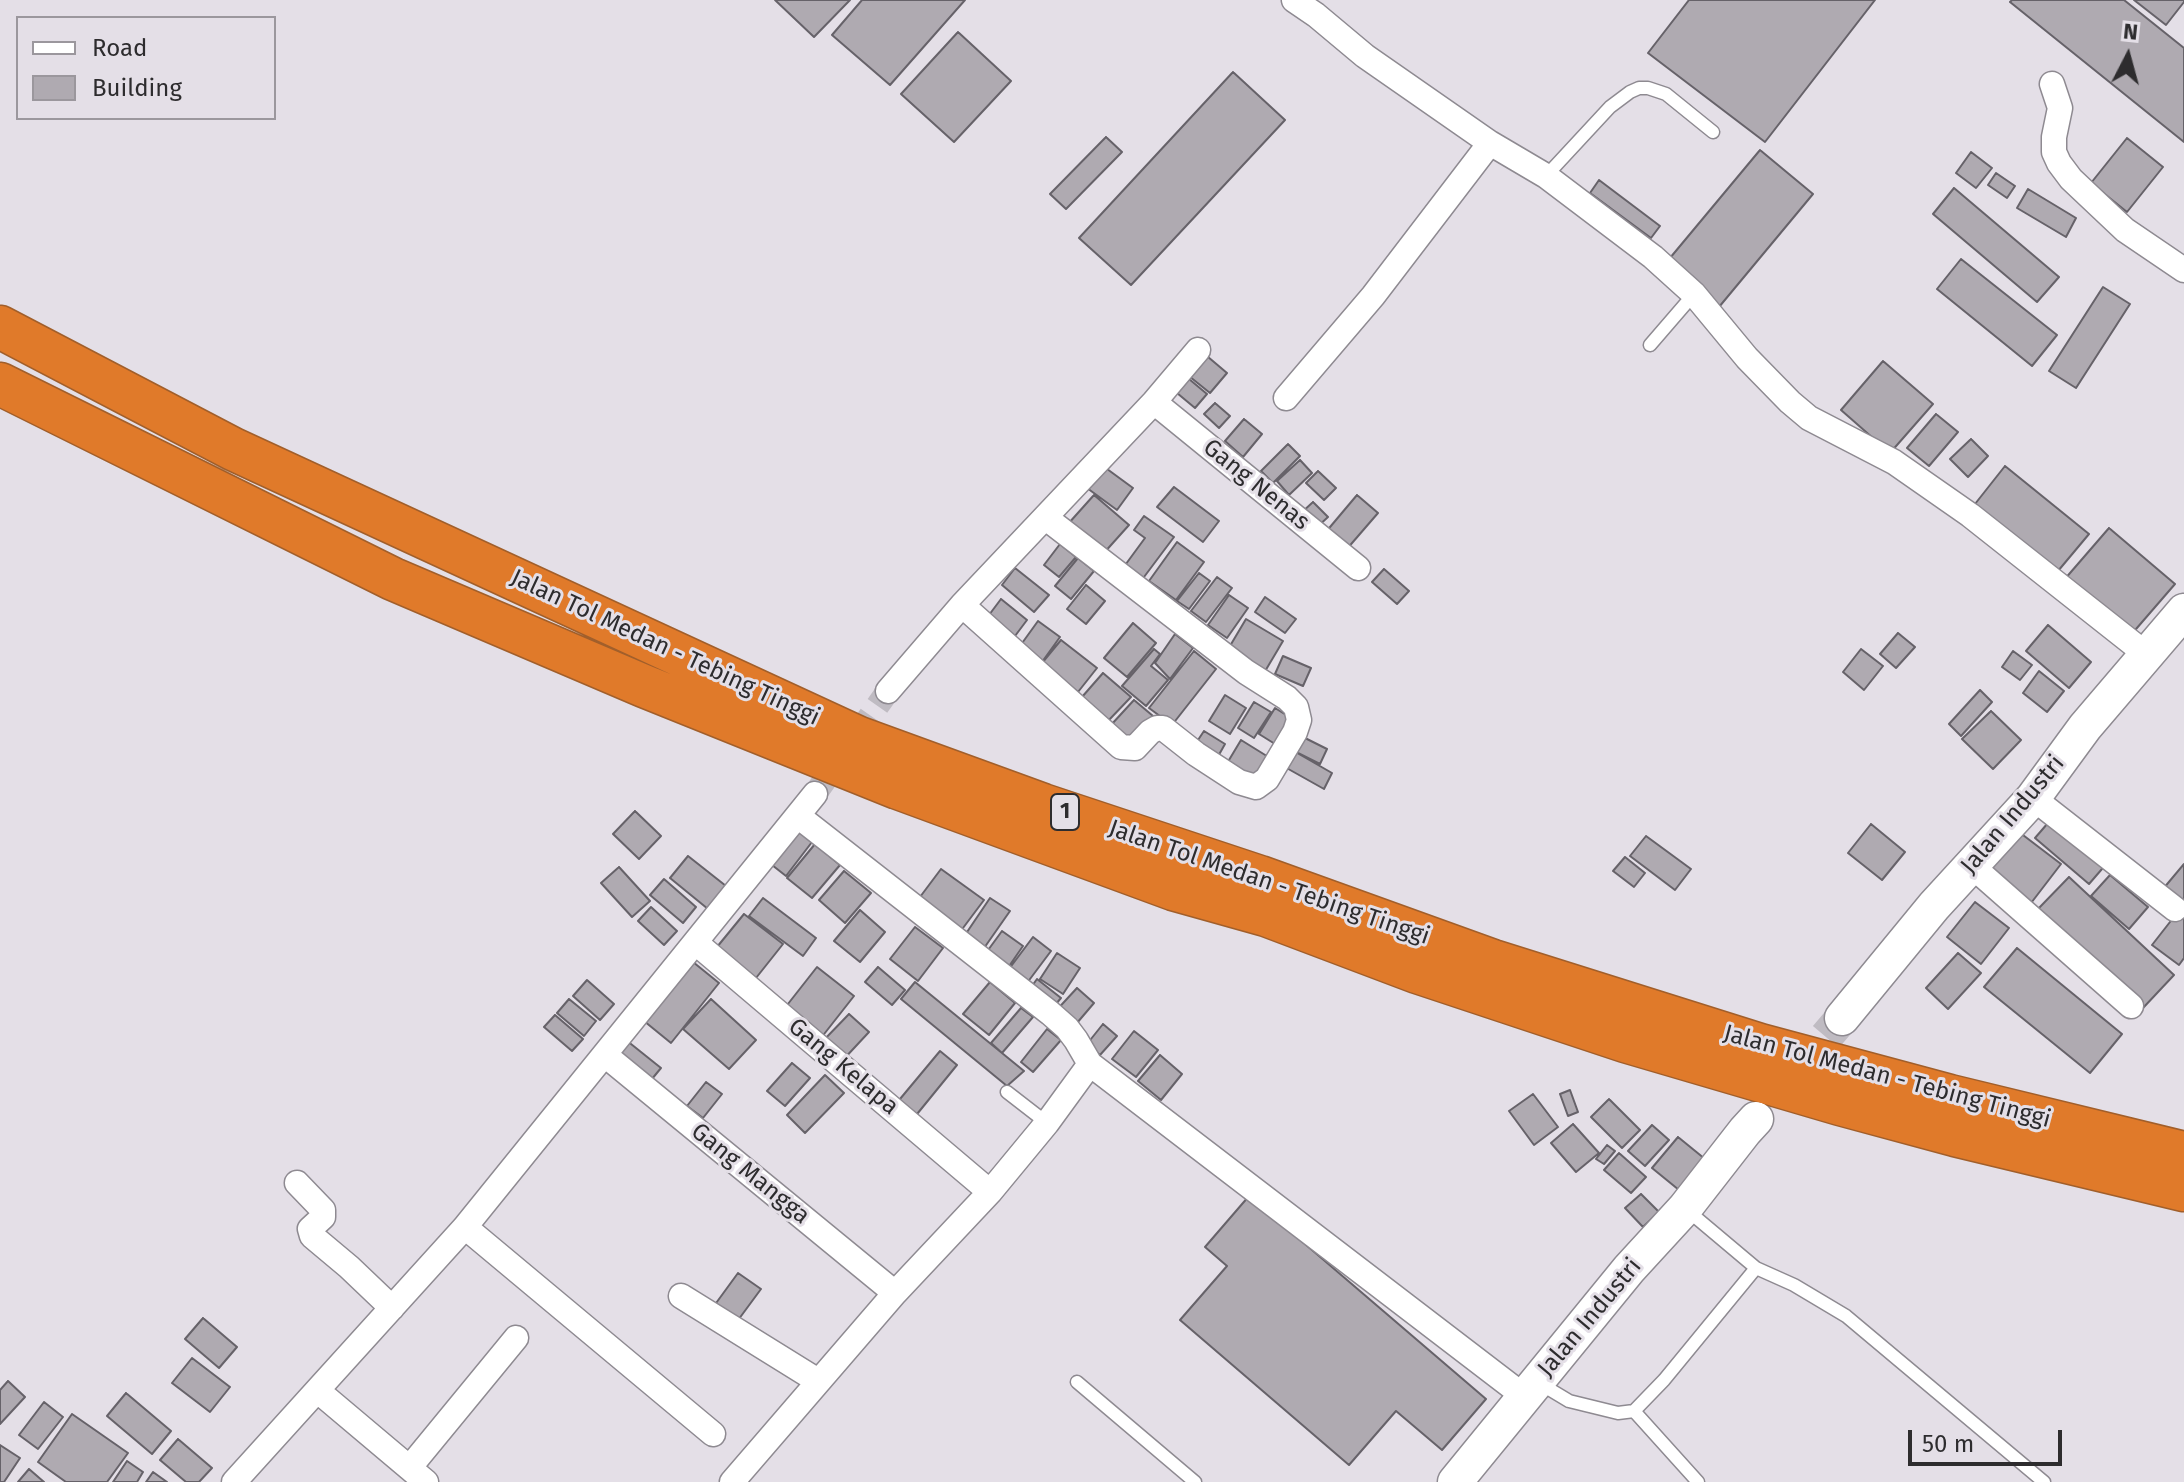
<!DOCTYPE html>
<html>
<head>
<meta charset="utf-8">
<style>
	body { margin:0 }
	#map { position:relative; width:2184px; height:1482px; overflow:hidden; background:#e4dfe7; font-family:"Fira Sans",sans-serif }
	canvas { display:block }
	.legend { position:absolute; left:16px; top:16px; width:260px; height:104px; box-sizing:border-box; background:#e4dfe7; border:2px solid #9b979d; margin:0; padding:10px 14px; list-style:none; font-size:24px; color:#2d2c2e }
	.legend li { display:flex; align-items:center; gap:16px; height:40px }
	.legend b { width:40px; border:2px solid #9b979d }
	.north { position:absolute; left:2088px; top:16px; width:80px; height:80px; -webkit-text-stroke:6px #e4dfe7; paint-order:stroke; rotate:6deg; font-size:22px; font-weight:700; line-height:32px; text-align:center; color:#2d2c2e }
	.north::after { content:''; display:block; margin:auto; width:28px; height:36px; background:#2d2c2e; clip-path:polygon(50% 0,100% 100%,50% 72%,0 100%) }
	.scale { position:absolute; left:1908px; top:1430px; width:154px; height:36px; box-sizing:border-box; border:4px solid #2d2c2e; border-top:0; padding-left:10px; font-size:24px; line-height:28px; white-space:nowrap; color:#2d2c2e; -webkit-text-stroke:6px #e4dfe7; paint-order:stroke }
</style>
</head>
<body>
<div id="map">
<canvas width="2184" height="1482"></canvas>
<ul class="legend">
<li><b style="height:10px;background:#fff"></b>Road</li>
<li><b style="height:22px;background:#afaab1"></b>Building</li>
</ul>
<div class="north">N</div>
<div class="scale">50 m</div>
</div>
<script>
const ctx = document.querySelector('canvas').getContext('2d');
ctx.lineJoin = 'round';
function fillPath(path, color) {
  ctx.fillStyle = color;
  ctx.fill(path, 'evenodd');
}
function poly(rows) {
  const path = new Path2D();
  for (const r of rows) {
    path.moveTo(r[0], r[1]);
    for (let i = 2; i < r.length; i += 2) path.lineTo(r[i], r[i + 1]);
  }
  return path;
}
function trace(path, color, width, dash) {
  ctx.strokeStyle = color;
  ctx.lineWidth = width;
  ctx.lineCap = dash ? 'butt' : 'round';
  ctx.setLineDash(dash || []);
  ctx.stroke(path);
}
function write(font, color, halo, rows, align = 'center') {
  ctx.font = font + ' "Fira Sans",sans-serif';
  ctx.lineWidth = 6;
  ctx.setLineDash([]);
  ctx.textBaseline = 'middle';
  ctx.strokeStyle = halo;
  ctx.fillStyle = color;
  for (const [text, x, y, turn = 0] of rows) {
    ctx.save();
    ctx.translate(x, y);
    ctx.rotate((+turn || 0) * Math.PI / 180);
    ctx.textAlign = isNaN(turn) ? turn : align;
    if (halo) ctx.strokeText(text, 0, 0);
    ctx.fillText(text, 0, 0);
    ctx.restore();
  }
}
const building = poly([
	[775,0,850,0,814,37,775,0],
	[862,0,965,0,890,85,832,35,862,0],
	[1689,0,1875,0,1765,142,1648,53,1689,0],
	[2012,0,2124,0,2184,48,2184,142,2010,2,2012,0],
	[2134,0,2184,0,2184,2,2166,25,2134,0],
	[958,32,1011,81,954,142,901,94,958,32],
	[1233,72,1285,120,1131,285,1079,238,1233,72],
	[1106,137,1122,152,1066,209,1050,194,1106,137],
	[2127,138,2163,167,2127,212,2091,183,2127,138],
	[1760,150,1813,194,1719,307,1665,264,1760,150],
	[1971,152,1992,168,1976,188,1956,173,1971,152],
	[1996,173,2015,186,2007,198,1988,185,1996,173],
	[1599,180,1660,226,1651,238,1590,193,1599,180],
	[1954,188,2059,277,2037,302,1933,214,1954,188],
	[2028,189,2076,218,2066,237,2017,208,2028,189],
	[1961,259,2057,335,2032,366,1937,289,1961,259],
	[2103,287,2130,304,2076,388,2049,371,2103,287],
	[1201,351,1227,373,1210,393,1184,372,1201,351],
	[1883,361,1933,404,1890,453,1841,410,1883,361],
	[1189,379,1207,394,1195,408,1177,393,1189,379],
	[1215,403,1230,416,1219,428,1204,414,1215,403],
	[1936,414,1958,432,1929,466,1907,448,1936,414],
	[1244,419,1262,434,1243,457,1225,441,1244,419],
	[1971,439,1988,456,1968,477,1950,459,1971,439],
	[1288,444,1300,456,1273,483,1261,471,1288,444],
	[1300,460,1312,473,1289,495,1277,481,1300,460],
	[1103,466,1133,488,1117,510,1087,488,1103,466],
	[2005,466,2089,534,2058,571,1975,504,2005,466],
	[1318,471,1336,488,1324,500,1306,483,1318,471],
	[1174,487,1219,521,1203,542,1157,507,1174,487],
	[1094,495,1129,525,1103,554,1068,524,1094,495],
	[1357,495,1378,513,1346,550,1325,533,1357,495],
	[1313,502,1328,517,1315,529,1300,514,1313,502],
	[1144,516,1174,537,1141,581,1123,568,1145,538,1134,530,1144,516],
	[2109,528,2175,584,2130,636,2064,580,2109,528],
	[1177,542,1204,562,1176,600,1149,581,1177,542],
	[1060,544,1076,557,1059,577,1044,565,1060,544],
	[1078,558,1094,571,1071,599,1055,586,1078,558],
	[1015,568,1049,595,1034,612,1002,585,1015,568],
	[1384,569,1409,591,1397,604,1372,582,1384,569],
	[1199,573,1210,581,1189,609,1177,601,1199,573],
	[1217,577,1232,588,1206,622,1191,611,1217,577],
	[1086,585,1105,601,1086,624,1067,609,1086,585],
	[1229,595,1248,608,1227,638,1208,625,1229,595],
	[1265,597,1296,619,1285,633,1255,612,1265,597],
	[1001,599,1027,620,1015,636,989,615,1001,599],
	[1246,619,1283,641,1264,673,1227,651,1246,619],
	[1038,621,1060,637,1042,662,1020,646,1038,621],
	[1133,623,1156,643,1127,677,1104,658,1133,623],
	[2048,625,2091,662,2069,688,2026,651,2048,625],
	[1898,633,1915,647,1896,668,1880,654,1898,633],
	[1175,634,1193,648,1170,679,1155,663,1175,634],
	[1061,640,1097,668,1078,692,1042,663,1061,640],
	[1154,649,1160,654,1151,666,1168,680,1146,706,1122,686,1154,649],
	[1861,649,1883,666,1864,690,1843,672,1861,649],
	[1194,651,1216,669,1172,725,1149,708,1194,651],
	[2013,651,2032,665,2020,680,2002,667,2013,651],
	[1283,656,1311,668,1303,686,1275,674,1283,656],
	[2039,671,2064,691,2047,712,2023,693,2039,671],
	[1103,673,1131,697,1108,721,1082,697,1103,673],
	[1980,690,1992,702,1961,736,1949,724,1980,690],
	[1225,695,1246,708,1230,734,1209,721,1225,695],
	[1134,700,1153,716,1130,741,1111,725,1134,700],
	[1254,702,1271,712,1254,738,1238,728,1254,702],
	[1275,708,1291,718,1275,744,1259,734,1275,708],
	[1991,711,2021,740,1993,769,1962,739,1991,711],
	[1204,731,1225,744,1216,760,1194,746,1204,731],
	[1299,735,1327,749,1320,764,1292,750,1299,735],
	[1241,740,1270,758,1255,783,1226,765,1241,740],
	[1292,750,1332,773,1324,789,1283,766,1292,750],
	[635,811,661,836,639,859,613,834,635,811],
	[2054,816,2108,862,2089,884,2035,838,2054,816],
	[1871,824,1905,852,1882,880,1848,853,1871,824],
	[798,831,812,842,786,876,772,865,798,831],
	[2019,832,2061,864,2028,907,1986,874,2019,832],
	[1646,836,1691,869,1675,890,1630,856,1646,836],
	[815,844,840,865,812,898,787,878,815,844],
	[688,856,726,886,708,909,670,878,688,856],
	[1625,857,1645,873,1634,887,1613,871,1625,857],
	[2184,864,2184,905,2163,889,2184,864],
	[619,867,650,901,632,917,601,883,619,867],
	[941,869,984,900,957,936,914,905,941,869],
	[844,871,871,893,845,923,819,900,844,871],
	[2110,875,2148,907,2129,929,2091,896,2110,875],
	[2069,877,2174,975,2143,1008,2038,909,2069,877],
	[664,879,696,907,683,923,650,895,664,879],
	[763,898,816,938,803,956,749,916,763,898],
	[990,898,1010,911,982,951,963,938,990,898],
	[1975,902,2009,928,1981,964,1947,937,1975,902],
	[651,907,677,931,664,945,638,921,651,907],
	[860,910,885,932,860,962,834,941,860,910],
	[2177,913,2184,918,2184,958,2179,965,2152,945,2177,913],
	[744,914,783,944,756,978,717,947,744,914],
	[915,927,943,948,918,981,890,959,915,927],
	[1002,931,1023,946,1005,972,983,957,1002,931],
	[1033,937,1051,951,1024,987,1006,973,1033,937],
	[2017,948,2122,1034,2090,1073,1984,987,2017,948],
	[1057,953,1080,968,1063,994,1040,979,1057,953],
	[1958,953,1981,973,1948,1009,1926,988,1958,953],
	[693,962,719,983,671,1043,644,1021,693,962],
	[817,967,854,996,821,1038,784,1009,817,967],
	[878,967,905,990,892,1005,865,982,878,967],
	[1037,979,1061,998,1050,1011,1027,993,1037,979],
	[587,980,614,1004,600,1020,573,996,587,980],
	[915,982,1024,1071,1007,1086,901,999,915,982],
	[990,982,1015,1003,989,1035,963,1014,990,982],
	[1077,988,1094,1003,1071,1030,1053,1014,1077,988],
	[569,999,596,1021,584,1036,557,1013,569,999],
	[711,999,756,1040,729,1069,683,1029,711,999],
	[1021,1008,1033,1017,1002,1053,991,1043,1021,1008],
	[849,1014,869,1032,842,1061,822,1042,849,1014],
	[555,1015,583,1039,572,1051,544,1027,555,1015],
	[1103,1024,1117,1036,1100,1055,1087,1044,1103,1024],
	[1047,1029,1061,1040,1033,1072,1021,1062,1047,1029],
	[1134,1031,1158,1050,1136,1077,1112,1059,1134,1031],
	[626,1040,661,1068,647,1085,612,1056,626,1040],
	[940,1051,957,1065,913,1119,895,1105,940,1051],
	[1160,1055,1182,1074,1161,1100,1138,1081,1160,1055],
	[792,1063,810,1078,785,1106,767,1091,792,1063],
	[825,1075,844,1093,805,1133,787,1115,825,1075],
	[706,1082,722,1094,703,1118,687,1106,706,1082],
	[1570,1090,1578,1112,1568,1116,1560,1094,1570,1090],
	[1533,1094,1558,1127,1534,1145,1509,1111,1533,1094],
	[1609,1099,1640,1130,1622,1148,1591,1117,1609,1099],
	[1573,1124,1599,1153,1576,1172,1551,1143,1573,1124],
	[1652,1125,1669,1140,1645,1166,1628,1151,1652,1125],
	[1678,1137,1705,1159,1679,1190,1652,1168,1678,1137],
	[1607,1145,1615,1151,1604,1164,1596,1159,1607,1145],
	[1619,1153,1646,1177,1631,1193,1604,1170,1619,1153],
	[1641,1194,1659,1212,1643,1227,1625,1208,1641,1194],
	[1249,1196,1486,1399,1442,1450,1396,1411,1349,1465,1180,1320,1227,1266,1205,1247,1249,1196],
	[738,1273,761,1289,733,1327,711,1310,738,1273],
	[203,1318,237,1347,219,1368,185,1339,203,1318],
	[192,1358,230,1387,210,1412,172,1383,192,1358],
	[8,1381,25,1397,0,1424,0,1390,8,1381],
	[126,1393,171,1431,152,1454,107,1416,126,1393],
	[44,1402,63,1417,38,1449,19,1435,44,1402],
	[72,1414,128,1453,107,1482,66,1482,38,1462,72,1414],
	[178,1439,212,1468,199,1482,186,1482,160,1460,178,1439],
	[0,1445,20,1458,4,1482,0,1482,0,1445],
	[127,1461,143,1472,137,1482,113,1482,127,1461],
	[29,1469,44,1482,18,1482,29,1469],
	[153,1472,167,1482,146,1482,153,1472]
]);
const streetTunnel = poly([
	[815,794,888,691]
]);
const secondaryTunnel = poly([
	[1793,1076,1842,1018]
]);
const lane = poly([
	[1546,176,1610,107,1630,92,1639,88,1648,88,1666,94,1713,132],
	[1650,345,1694,294],
	[1007,1092,1047,1123],
	[1687,1210,1756,1268,1664,1380,1634,1411,1698,1482],
	[1756,1268,1794,1285,1846,1316,2044,1482],
	[1077,1382,1195,1482],
	[1539,1383,1569,1401,1618,1413,1634,1411]
]);
const street = poly([
	[1294,0,1316,15,1365,56,1490,143,1546,176,1653,257,1694,294,1747,358,1790,402,1809,418,1894,462,1970,515,2146,654],
	[2052,84,2060,108,2054,137,2054,152,2059,163,2071,179,2125,230,2184,270],
	[1286,398,1373,296,1490,143],
	[1154,402,1358,568],
	[962,605,1121,747,1135,748,1150,732,1157,728,1163,728,1196,754,1239,782,1256,787,1267,779,1295,732,1299,720,1296,707,1287,698,1246,672,1046,518],
	[888,691,962,605,1154,402,1198,350],
	[2033,798,2175,909],
	[798,816,1050,1013,1067,1028,1076,1040,1090,1064,1525,1397],
	[1972,866,2131,1006],
	[696,943,990,1192],
	[605,1055,895,1293],
	[297,1183,323,1210,323,1217,310,1229,312,1236,349,1267,392,1308],
	[465,1227,713,1434],
	[681,1296,818,1381],
	[318,1391,426,1482],
	[410,1467,516,1338],
	[234,1482,465,1227,815,794],
	[732,1482,895,1293,990,1192,1047,1123,1090,1064]
]);
const secondary = poly([
	[1842,1018,1934,906,2033,798,2085,727,2184,611],
	[1455,1482,1629,1269,1685,1208,1745,1131,1756,1119]
]);
const highway = poly([
	[0,327,233,449,859,738,1043,805,1260,877,1493,961,1760,1045,1950,1096,2184,1153],
	[0,384,393,579,644,686,898,788,1173,889,1266,915,1417,972,1625,1041,1840,1104,1955,1135,2184,1190]
]);
const shields = [
	[1065,812,28]
];
const shieldNames = [
	["1",1065,812]
];
const streetNames = [
	["Gang Nenas",1256,485,39],
	["Jalan Tol Medan - Tebing Tinggi",665,648,25],
	["Jalan Industri",2013,815,-50],
	["Jalan Tol Medan - Tebing Tinggi",1269,883,19],
	["Gang Kelapa",843,1067,40],
	["Jalan Tol Medan - Tebing Tinggi",1887,1077,15],
	["Gang Mangga",750,1174,39],
	["Jalan Industri",1590,1318,-50]
];
fillPath(building, '#afaab1');
trace(building, '#666269', 2);
trace(streetTunnel, '#bfbbc2', 24, [24, 12]);
trace(secondaryTunnel, '#bfbbc2', 34, [34, 17]);
trace(lane, '#8e8a91', 15);
trace(street, '#8e8a91', 27);
trace(secondary, '#8e8a91', 37);
trace(highway, '#a15f2b', 45);
trace(lane, '#fff', 12);
trace(street, '#fff', 24);
trace(secondary, '#fff', 34);
trace(highway, '#e07a2a', 42);
for (const [x, y, w] of shields) {
  const box = new Path2D();
  box.roundRect(x - w / 2, y - 18, w, 36, 6);
  ctx.fillStyle = '#e4dfe7';
  ctx.fill(box);
  trace(box, '#2d2c2e', 2);
}
write('bold 22px', '#2d2c2e', null, shieldNames);
write('24px', '#2d2c2e', '#e4dfe7', streetNames);
</script>
</body>
</html>
